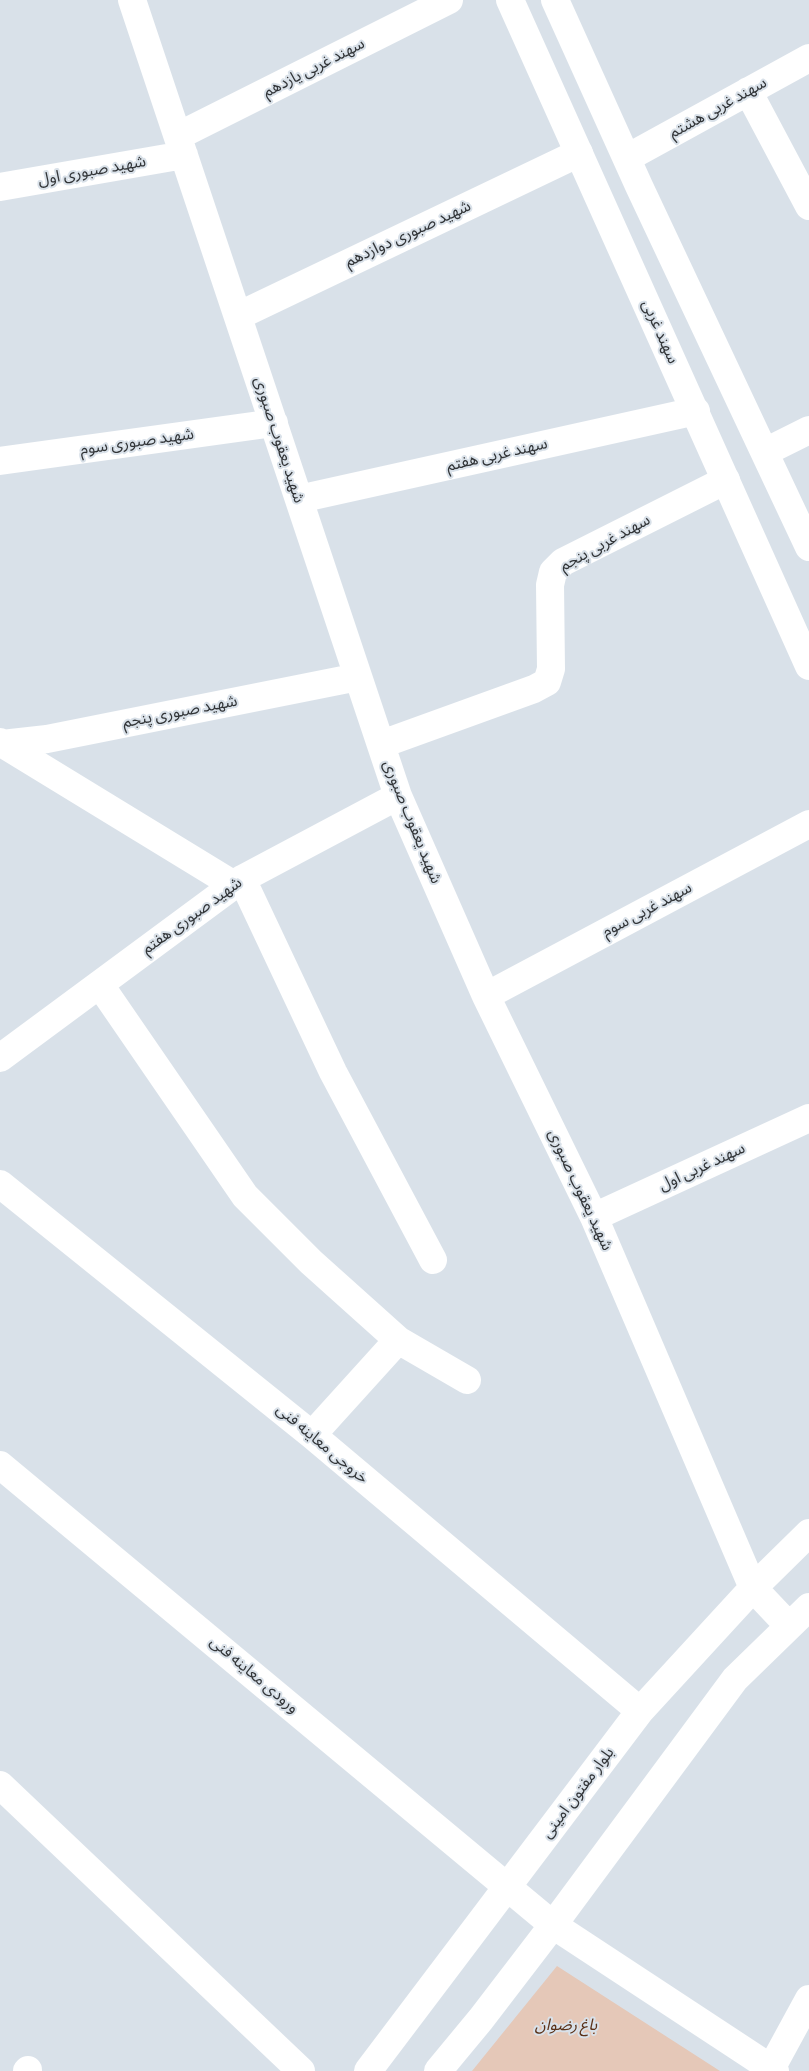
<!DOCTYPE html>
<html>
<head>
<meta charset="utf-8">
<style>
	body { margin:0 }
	canvas { display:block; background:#d9e1e9 }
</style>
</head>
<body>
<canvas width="809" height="2071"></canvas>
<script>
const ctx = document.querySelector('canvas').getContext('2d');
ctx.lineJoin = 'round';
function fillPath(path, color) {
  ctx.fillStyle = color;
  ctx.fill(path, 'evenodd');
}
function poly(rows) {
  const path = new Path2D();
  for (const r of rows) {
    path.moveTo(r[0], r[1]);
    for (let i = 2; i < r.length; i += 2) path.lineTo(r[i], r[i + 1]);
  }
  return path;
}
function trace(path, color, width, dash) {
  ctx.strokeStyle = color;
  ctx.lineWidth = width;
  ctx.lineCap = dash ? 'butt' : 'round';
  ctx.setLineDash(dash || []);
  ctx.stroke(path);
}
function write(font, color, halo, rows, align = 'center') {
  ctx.font = font + ' Bitter,"Noto Sans Arabic",serif';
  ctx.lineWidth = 4;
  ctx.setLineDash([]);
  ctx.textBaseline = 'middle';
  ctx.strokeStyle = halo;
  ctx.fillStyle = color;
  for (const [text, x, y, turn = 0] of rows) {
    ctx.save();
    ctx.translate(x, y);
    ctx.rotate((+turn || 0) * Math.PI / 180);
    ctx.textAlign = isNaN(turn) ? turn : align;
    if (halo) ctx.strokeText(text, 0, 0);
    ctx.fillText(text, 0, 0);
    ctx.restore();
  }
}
const green = poly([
	[557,1966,720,2071,472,2071]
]);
const minor = poly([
	[132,0,398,796,486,996,594,1217,753,1588,789,1626],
	[748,91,809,206],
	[178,136,449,0],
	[627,158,809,58],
	[0,187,184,155],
	[238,316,579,153],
	[765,452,809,430],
	[0,461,274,423],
	[299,499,696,411],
	[0,742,234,885],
	[2,744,47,739,358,677],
	[382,744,534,689,547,682,551,669,550,585,553,572,563,562,726,480],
	[242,879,333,1072,433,1260],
	[100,985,245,1196,311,1262,398,1340],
	[486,996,809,824],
	[0,1058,242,879,398,796],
	[0,1184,312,1435,640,1711],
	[594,1217,809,1118],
	[312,1435,398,1340,467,1380],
	[0,1465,553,1925,775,2071],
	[0,1785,301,2071],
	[772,2067,809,1999],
	[27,2071,28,2070],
	[368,2071,640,1711,753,1588,809,1533],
	[438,2071,481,2019,553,1925,735,1679,809,1607]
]);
const major = poly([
	[510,0,809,666],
	[555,0,639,186,809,547]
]);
const streetNames = [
	["سهند غربی یازدهم",314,68,-27],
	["سهند غربی هشتم",718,108,-29],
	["شهید صبوری اول",92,171,-10],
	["شهید صبوری دوازدهم",408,234,-25],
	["سهند غربی",660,332,66],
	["شهید یعقوب صبوری",279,440,72],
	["شهید صبوری سوم",137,442,-8],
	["سهند غربی هفتم",497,455,-13],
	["سهند غربی پنجم",605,543,-29],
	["شهید صبوری پنجم",180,712,-11],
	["شهید یعقوب صبوری",412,822,68],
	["سهند غربی سوم",647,910,-28],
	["شهید صبوری هفتم",192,916,-36],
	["سهند غربی اول",702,1167,-25],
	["شهید یعقوب صبوری",580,1190,65],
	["خروجی معاینه فنی",322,1444,40],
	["ورودی معاینه فنی",254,1675,40],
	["بلوار مفتون امینی",578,1793,-53]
];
const parkNames = [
	["باغ رضوان",566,2026]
];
fillPath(green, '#e5c8b8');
trace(minor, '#fff', 28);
trace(major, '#fff', 28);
write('16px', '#323538', '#d9e1e9', streetNames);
write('italic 16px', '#5b3219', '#d9e1e9', parkNames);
</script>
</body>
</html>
